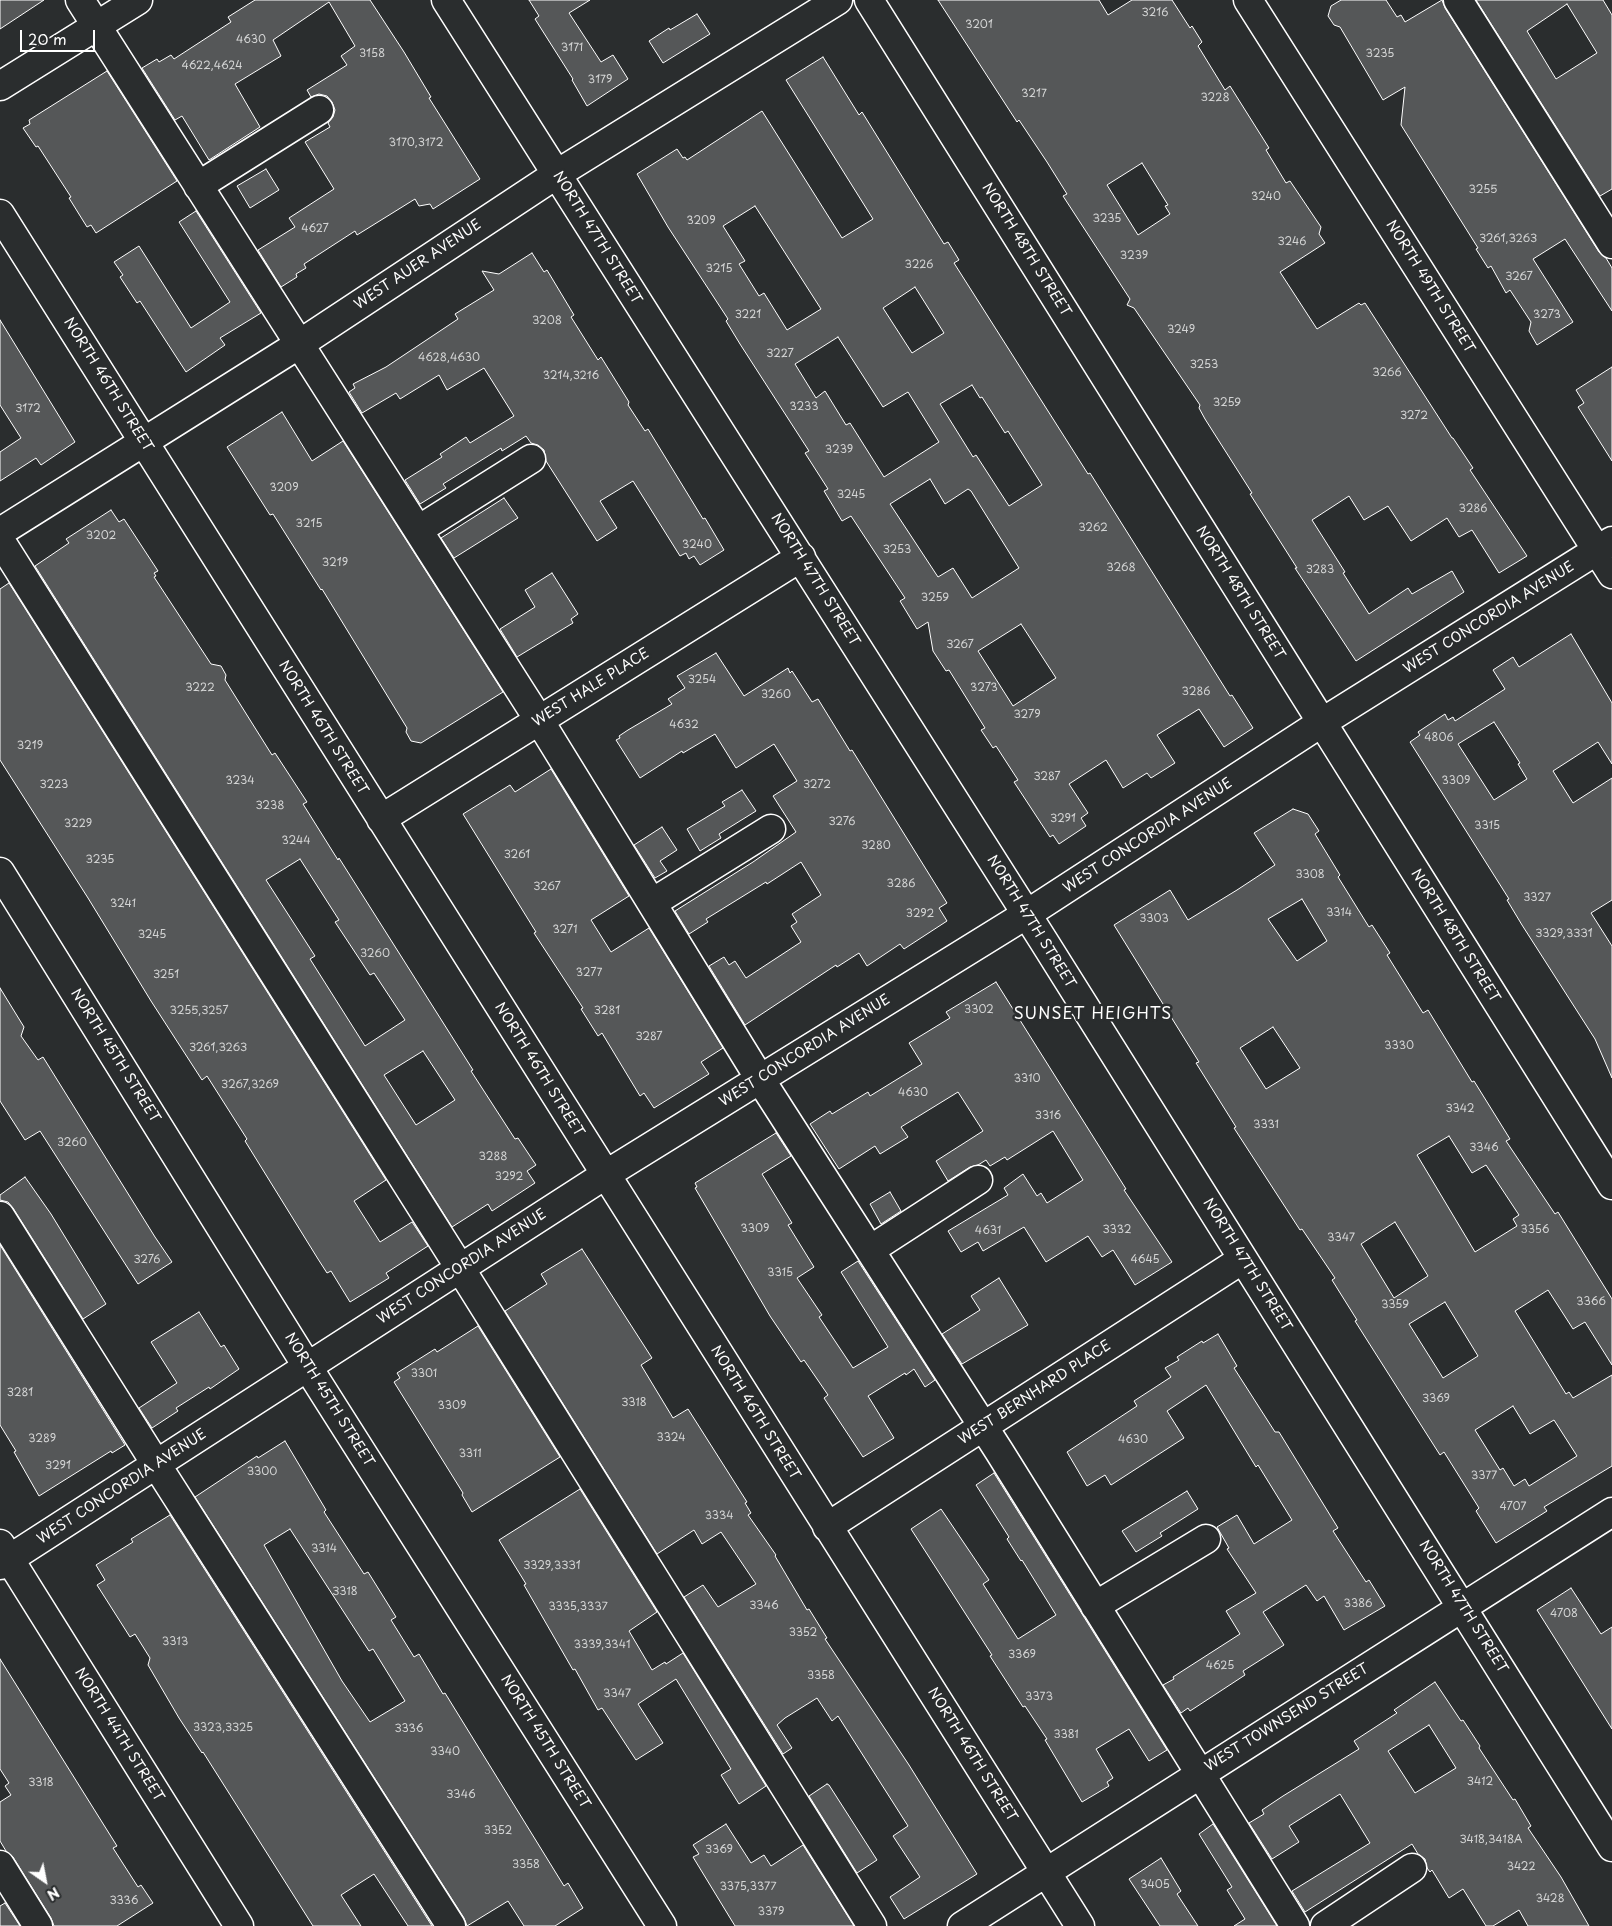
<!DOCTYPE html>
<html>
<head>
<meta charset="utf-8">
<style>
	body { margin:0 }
	#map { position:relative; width:1612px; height:1926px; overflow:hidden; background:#2a2d2e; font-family:"Playpen Sans",sans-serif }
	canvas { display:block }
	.north { position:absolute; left:20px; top:1856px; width:50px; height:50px; -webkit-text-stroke:4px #2a2d2e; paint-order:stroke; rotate:147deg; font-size:14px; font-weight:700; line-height:20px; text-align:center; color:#fff }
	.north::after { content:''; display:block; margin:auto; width:18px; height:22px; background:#fff; clip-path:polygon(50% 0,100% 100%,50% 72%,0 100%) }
	.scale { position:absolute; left:20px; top:30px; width:75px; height:22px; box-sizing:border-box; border:2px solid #fff; border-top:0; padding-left:6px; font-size:15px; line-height:18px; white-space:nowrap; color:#fff; -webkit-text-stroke:4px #2a2d2e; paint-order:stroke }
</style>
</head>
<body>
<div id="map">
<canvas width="1612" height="1926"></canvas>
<div class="north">N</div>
<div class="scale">20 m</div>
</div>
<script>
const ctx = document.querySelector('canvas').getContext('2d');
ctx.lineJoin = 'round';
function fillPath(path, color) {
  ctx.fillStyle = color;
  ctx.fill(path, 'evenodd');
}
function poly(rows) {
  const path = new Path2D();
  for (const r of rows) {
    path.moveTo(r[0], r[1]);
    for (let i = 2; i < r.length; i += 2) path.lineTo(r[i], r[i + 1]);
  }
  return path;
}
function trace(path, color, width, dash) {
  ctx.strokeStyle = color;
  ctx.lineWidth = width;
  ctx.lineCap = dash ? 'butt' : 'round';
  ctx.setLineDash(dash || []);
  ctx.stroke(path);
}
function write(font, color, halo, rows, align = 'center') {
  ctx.font = font + ' "Playpen Sans",sans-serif';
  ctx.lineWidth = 5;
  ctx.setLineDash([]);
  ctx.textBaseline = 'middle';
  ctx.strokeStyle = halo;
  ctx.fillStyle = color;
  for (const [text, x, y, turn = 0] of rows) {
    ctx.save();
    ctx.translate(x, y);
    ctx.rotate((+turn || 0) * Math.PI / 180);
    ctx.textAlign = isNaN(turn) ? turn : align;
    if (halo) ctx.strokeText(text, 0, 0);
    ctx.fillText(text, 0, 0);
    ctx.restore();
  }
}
const building = poly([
	[0,0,44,0,0,29,0,0],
	[255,0,370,0,404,52,431,97,429,98,480,179,433,209,430,204,419,206,415,199,357,235,355,231,304,264,306,268,296,274,297,277,281,287,258,250,295,227,289,218,334,189,305,142,330,127,328,123,333,117,335,110,332,102,327,96,319,94,311,97,307,90,347,65,341,56,355,46,329,2,273,40,281,56,235,84,260,127,209,160,182,116,175,120,142,68,157,59,159,62,171,55,174,59,231,22,228,17,255,0],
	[529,0,590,0,569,13,601,62,613,55,628,79,587,106,572,80,573,79,535,19,539,16,529,0],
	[938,0,1099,0,1108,15,1132,0,1172,0,1190,28,1192,26,1202,42,1198,46,1225,90,1230,86,1269,148,1266,150,1286,183,1290,181,1321,227,1319,234,1325,243,1280,272,1317,329,1359,303,1361,305,1365,303,1452,438,1453,438,1473,468,1470,470,1527,556,1499,573,1472,530,1459,537,1447,518,1411,541,1388,506,1364,520,1349,496,1312,520,1345,572,1343,573,1369,614,1408,588,1412,594,1452,571,1464,592,1356,661,1295,568,1297,568,1250,494,1252,493,1205,419,1199,408,1200,405,1134,308,1127,305,1130,299,1063,196,1067,194,1047,162,1019,120,1017,122,938,0],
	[1142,163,1168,205,1165,206,1170,214,1138,235,1107,185,1142,163],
	[1341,0,1386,0,1397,17,1401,15,1405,22,1442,0,1445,8,1599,252,1606,258,1612,268,1612,311,1565,239,1533,259,1573,322,1537,345,1529,331,1531,322,1510,290,1506,293,1491,266,1488,268,1476,249,1478,248,1401,125,1405,87,1383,100,1340,27,1334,25,1328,16,1331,6,1341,0],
	[1476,0,1603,0,1612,15,1612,189,1600,196,1476,0],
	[1567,4,1597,53,1556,79,1527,31,1567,4],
	[697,14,710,34,663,63,649,41,669,28,670,30,697,14],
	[823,57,859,115,862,112,944,244,948,242,959,260,954,263,1088,474,1090,473,1230,696,1232,695,1253,728,1224,747,1199,709,1157,735,1175,763,1151,778,1147,773,1123,788,1106,760,1069,784,1088,813,1081,818,1086,826,1059,844,1053,835,1050,837,1014,782,1018,780,996,746,993,748,981,730,985,728,949,670,946,671,933,651,928,622,917,629,900,601,905,598,851,516,842,521,824,491,828,489,805,453,809,451,740,344,726,321,728,319,668,227,637,174,677,149,683,158,685,157,687,160,762,111,842,238,873,219,786,80,823,57],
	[755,206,821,309,787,330,764,293,759,296,739,264,745,261,723,226,755,206],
	[915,287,944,333,912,353,883,308,915,287],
	[838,337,883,407,908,392,939,442,884,477,850,423,846,425,825,391,816,398,795,364,838,337],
	[972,385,980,398,982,397,1005,433,1008,431,1042,485,1009,506,976,455,973,457,940,404,972,385],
	[930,479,945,504,968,489,971,491,1019,568,972,598,953,568,938,577,890,504,930,479],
	[1021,624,1056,678,1013,706,978,651,1021,624],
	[107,71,177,181,96,233,91,225,87,227,69,198,71,197,38,146,36,147,23,128,30,124,29,120,107,71],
	[266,169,279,190,250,208,237,186,266,169],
	[196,211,261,313,220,338,225,345,186,372,140,301,137,303,120,277,123,275,114,262,139,246,191,328,230,302,179,222,196,211],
	[532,253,544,272,547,270,574,315,571,317,598,360,601,357,629,402,628,405,645,431,648,429,703,519,705,518,724,550,700,565,694,556,689,559,686,553,680,556,633,481,600,501,617,528,597,541,546,461,544,450,538,445,531,443,526,436,502,451,501,448,443,484,446,488,420,504,405,480,442,457,440,454,466,437,470,443,514,416,484,368,447,390,439,375,400,399,396,393,362,413,349,392,355,388,353,384,386,367,458,319,455,314,494,290,482,271,499,274,532,253],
	[0,320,75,442,41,465,36,458,0,481,0,452,21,438,0,405,0,320],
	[1612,367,1612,461,1578,407,1584,403,1576,390,1612,367],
	[282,412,312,461,343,441,503,692,421,743,411,741,406,732,407,728,322,589,321,590,273,514,270,515,227,447,282,412],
	[504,498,518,518,454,558,441,538,504,498],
	[111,510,119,522,124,519,158,571,154,573,156,576,154,577,211,664,221,666,226,675,225,680,230,688,272,755,275,753,307,802,303,804,338,860,339,858,473,1070,471,1071,515,1139,518,1138,536,1165,527,1171,535,1183,492,1211,488,1204,452,1227,35,566,69,543,66,539,111,510],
	[300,859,339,920,335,922,370,975,374,973,405,1020,365,1046,310,959,315,956,266,880,300,859],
	[423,1051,455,1100,416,1125,384,1075,423,1051],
	[552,573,578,614,571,619,573,623,517,657,500,629,535,607,525,590,552,573],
	[9,583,386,1180,354,1201,380,1242,412,1222,428,1246,386,1273,389,1278,350,1302,331,1271,327,1273,318,1259,245,1141,247,1139,207,1076,202,1080,151,1001,88,898,0,760,0,589,9,583],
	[1571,634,1612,703,1612,764,1598,742,1553,771,1573,803,1612,778,1612,900,1591,913,1612,946,1612,1078,1595,1039,1522,925,1507,900,1509,899,1410,742,1420,735,1418,732,1445,714,1448,720,1453,717,1455,721,1505,689,1493,670,1513,657,1519,667,1571,634],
	[1494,722,1520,763,1518,764,1527,779,1494,800,1458,744,1494,722],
	[716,653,744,696,788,668,790,673,792,671,812,702,818,699,850,751,852,750,947,903,939,908,947,921,904,949,900,944,867,966,859,953,837,967,836,965,745,1025,709,966,724,957,729,965,735,961,746,978,801,942,791,926,797,922,792,914,821,895,801,862,767,884,766,882,706,919,708,922,689,934,675,911,753,862,796,832,773,796,797,781,774,744,736,768,715,734,683,753,682,751,640,778,616,740,620,738,619,736,628,730,672,704,668,699,685,688,677,676,716,653],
	[551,769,629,896,591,920,611,952,649,928,723,1048,701,1062,709,1074,654,1108,644,1093,640,1096,602,1033,598,1036,581,1009,583,1008,534,933,536,932,463,814,510,785,515,792,551,769],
	[742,790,756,811,719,834,721,838,700,851,687,829,725,806,722,802,742,790],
	[1293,809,1308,814,1319,831,1315,834,1340,875,1338,877,1369,927,1372,925,1390,953,1387,955,1423,1013,1428,1010,1472,1082,1474,1081,1510,1139,1506,1141,1555,1214,1558,1212,1612,1299,1612,1365,1585,1322,1573,1329,1548,1290,1515,1311,1566,1394,1569,1392,1573,1398,1612,1375,1612,1466,1544,1507,1547,1511,1496,1543,1476,1511,1479,1508,1444,1452,1440,1455,1367,1340,1355,1321,1357,1320,1332,1280,1335,1278,1302,1229,1300,1230,1234,1128,1236,1127,1196,1063,1199,1062,1114,925,1170,890,1188,920,1237,890,1275,865,1254,833,1293,809],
	[1302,899,1327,941,1297,961,1268,919,1302,899],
	[1273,1027,1300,1068,1266,1089,1240,1048,1273,1027],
	[1449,1136,1472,1173,1486,1165,1519,1215,1513,1219,1517,1226,1475,1252,1417,1155,1449,1136],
	[1395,1222,1428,1276,1394,1298,1361,1244,1395,1222],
	[1445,1302,1478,1356,1443,1378,1409,1324,1445,1302],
	[1513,1406,1530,1434,1554,1420,1577,1456,1529,1486,1525,1479,1514,1486,1503,1468,1500,1470,1475,1430,1513,1406],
	[662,827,677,850,660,861,667,871,655,878,634,845,662,827],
	[996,982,1126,1189,1124,1190,1172,1262,1135,1285,1113,1250,1102,1257,1088,1236,1046,1262,1024,1227,983,1251,978,1242,961,1252,948,1231,1008,1195,1004,1188,1023,1174,1037,1196,1041,1193,1047,1203,1083,1180,1053,1131,1007,1160,1005,1157,990,1166,986,1160,978,1165,970,1167,948,1181,936,1161,983,1131,958,1092,901,1127,908,1137,880,1154,875,1146,839,1169,810,1124,830,1111,832,1114,868,1092,870,1096,922,1064,909,1043,950,1018,946,1012,996,982],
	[0,988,24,1027,21,1036,38,1060,43,1057,155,1237,172,1262,138,1284,40,1131,25,1140,0,1101,0,988],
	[776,1133,791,1156,762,1174,792,1223,788,1225,814,1267,797,1278,822,1315,819,1317,853,1368,888,1347,841,1272,858,1261,935,1380,925,1387,914,1369,906,1375,905,1373,868,1396,894,1438,863,1457,824,1398,828,1395,804,1360,801,1362,770,1316,695,1188,697,1187,695,1183,776,1133],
	[25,1177,51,1214,106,1304,83,1319,13,1208,8,1202,0,1200,0,1195,25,1177],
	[890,1192,901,1211,881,1224,870,1204,890,1192],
	[0,1245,125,1445,112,1453,111,1451,39,1496,14,1452,16,1451,0,1425,0,1245],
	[582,1249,652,1358,641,1365,673,1418,688,1409,747,1502,745,1503,751,1513,748,1515,776,1555,775,1556,807,1610,809,1609,827,1638,825,1639,909,1765,977,1874,904,1919,890,1897,920,1877,893,1836,908,1826,838,1716,832,1721,817,1698,785,1718,777,1725,792,1748,783,1754,684,1597,703,1585,718,1607,756,1584,721,1532,702,1544,694,1530,657,1554,505,1311,547,1284,541,1274,582,1249],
	[999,1278,1028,1325,962,1364,942,1334,980,1310,971,1296,999,1278],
	[199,1312,221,1347,224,1345,239,1369,210,1389,209,1387,176,1408,178,1411,152,1428,139,1408,177,1383,151,1342,199,1312],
	[478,1326,560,1457,472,1512,462,1495,463,1493,394,1382,400,1378,397,1373,435,1349,437,1352,478,1326],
	[1218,1334,1237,1366,1234,1368,1275,1432,1279,1432,1338,1528,1333,1531,1366,1582,1369,1580,1385,1606,1344,1630,1324,1596,1317,1601,1306,1585,1263,1612,1284,1645,1243,1671,1245,1675,1190,1711,1188,1708,1181,1713,1163,1685,1174,1679,1173,1677,1240,1634,1226,1611,1256,1593,1227,1549,1229,1548,1217,1527,1237,1515,1254,1544,1292,1520,1258,1465,1256,1467,1206,1385,1167,1411,1184,1438,1111,1485,1105,1475,1087,1486,1067,1452,1137,1406,1134,1401,1171,1377,1165,1368,1179,1360,1177,1357,1202,1341,1203,1343,1218,1334],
	[285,1441,326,1510,324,1512,364,1574,368,1572,396,1617,391,1620,414,1657,419,1654,443,1694,445,1693,564,1886,568,1883,583,1908,555,1926,524,1926,508,1901,467,1926,464,1918,195,1497,257,1456,258,1458,285,1441],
	[290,1529,369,1651,373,1649,405,1701,370,1722,342,1681,264,1545,290,1529],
	[994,1473,1167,1750,1149,1761,1129,1729,1096,1749,1113,1778,1107,1782,1109,1786,1082,1802,1045,1740,1047,1739,1025,1706,1023,1707,990,1656,992,1655,911,1529,941,1509,989,1580,983,1584,1018,1639,1056,1615,1022,1560,1021,1561,1007,1539,1009,1537,976,1485,994,1473],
	[580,1489,657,1612,629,1631,652,1670,665,1662,666,1664,683,1653,766,1786,739,1804,721,1775,731,1769,676,1679,638,1704,663,1743,636,1760,602,1708,598,1710,575,1669,573,1670,524,1585,526,1584,499,1540,580,1489],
	[1187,1491,1198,1509,1160,1533,1162,1536,1136,1552,1122,1531,1187,1491],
	[170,1515,432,1926,408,1926,374,1874,341,1895,361,1926,313,1926,203,1752,202,1753,179,1718,148,1665,150,1658,135,1634,130,1637,97,1585,105,1580,96,1565,133,1542,131,1539,170,1515],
	[1571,1588,1601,1634,1612,1627,1612,1729,1537,1610,1571,1588],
	[0,1659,117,1846,113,1848,138,1887,141,1885,153,1903,117,1926,54,1926,51,1918,13,1857,6,1851,0,1841,0,1802,11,1795,5,1786,9,1783,0,1769,0,1659],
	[1435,1682,1461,1721,1463,1720,1480,1746,1479,1748,1513,1800,1515,1799,1531,1826,1528,1828,1561,1877,1589,1926,1528,1926,1519,1910,1493,1926,1486,1926,1463,1889,1449,1898,1432,1870,1430,1872,1427,1868,1425,1859,1418,1854,1412,1844,1305,1912,1292,1891,1370,1843,1340,1794,1289,1826,1299,1842,1272,1859,1249,1823,1264,1814,1262,1810,1283,1796,1359,1749,1354,1741,1397,1713,1394,1710,1435,1682],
	[1429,1725,1456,1768,1415,1793,1388,1751,1429,1725],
	[827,1784,829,1785,877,1860,857,1873,809,1796,827,1784],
	[726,1824,751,1863,764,1855,771,1866,803,1845,854,1926,735,1926,693,1857,699,1854,693,1845,726,1824],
	[1213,1824,1277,1926,1234,1926,1245,1919,1227,1890,1232,1887,1199,1834,1213,1824],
	[1161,1858,1181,1891,1177,1894,1198,1926,1160,1926,1129,1879,1161,1858],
	[5,1903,20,1926,0,1926,0,1906,5,1903]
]);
const minor = poly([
	[80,0,539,720,760,1079,999,1451,1295,1926],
	[446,0,1043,940,1612,1847],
	[869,0,1612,1185],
	[1248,0,1612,574],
	[1458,0,1612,244],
	[0,86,138,0],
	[198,186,319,110],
	[0,214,1080,1926],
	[418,530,531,459],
	[0,532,298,345,557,174,838,0],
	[0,540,460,1268,872,1926],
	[381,819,801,557],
	[0,872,307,1366,662,1926],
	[652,903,771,829],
	[0,1216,156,1464,451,1926],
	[870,1250,978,1180],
	[827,1527,1243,1259],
	[0,1544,239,1926],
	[0,1565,605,1175,1027,914,1321,723,1612,541],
	[1095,1606,1206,1539],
	[0,1865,38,1926],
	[962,1926,1612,1512],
	[1325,1926,1412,1868]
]);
const numberNames = [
	["3216",1155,13],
	["3201",979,25],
	["4630",251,40],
	["3171",572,48],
	["3158",372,54],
	["3235",1380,54],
	["4622,4624",212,66],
	["3179",600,80],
	["3217",1034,94],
	["3228",1215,98],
	["3170,3172",416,143],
	["3255",1483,190],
	["3240",1266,197],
	["3235",1107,219],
	["3209",701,221],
	["4627",315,229],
	["3261,3263",1508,239],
	["3246",1292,242],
	["3239",1134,256],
	["3226",919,265],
	["3215",719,269],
	["3267",1519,277],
	["3221",748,315],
	["3273",1547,315],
	["3208",547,321],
	["3249",1181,330],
	["3227",780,354],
	["4628,4630",449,358],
	["3253",1204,365],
	["3266",1387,373],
	["3214,3216",571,376],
	["3259",1227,403],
	["3233",804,407],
	["3172",28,409],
	["3272",1414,416],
	["3239",839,450],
	["3209",284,488],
	["3245",851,495],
	["3286",1473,509],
	["3215",309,524],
	["3262",1093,528],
	["3202",101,536],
	["3240",697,545],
	["3253",897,550],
	["3219",335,563],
	["3268",1121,568],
	["3283",1320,570],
	["3259",935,598],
	["3267",960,645],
	["3254",702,680],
	["3222",200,688],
	["3273",984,688],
	["3286",1196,692],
	["3260",776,695],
	["3279",1027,715],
	["4632",684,725],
	["4806",1439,738],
	["3219",30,746],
	["3287",1047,777],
	["3234",240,781],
	["3309",1456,781],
	["3223",54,785],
	["3272",817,785],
	["3238",270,806],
	["3291",1063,819],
	["3276",842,822],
	["3229",78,824],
	["3315",1487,826],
	["3244",296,841],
	["3280",876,846],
	["3261",517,855],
	["3235",100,860],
	["3308",1310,875],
	["3286",901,884],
	["3267",547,887],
	["3327",1537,898],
	["3241",123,904],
	["3314",1339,913],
	["3292",920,914],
	["3303",1154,919],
	["3271",565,930],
	["3329,3331",1564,934],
	["3245",152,935],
	["3260",375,954],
	["3277",589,973],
	["3251",166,975],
	["3302",979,1010],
	["3255,3257",199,1011],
	["3281",607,1011],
	["3287",649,1037],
	["3330",1399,1046],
	["3261,3263",218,1048],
	["3310",1027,1079],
	["3267,3269",250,1085],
	["4630",913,1093],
	["3342",1460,1109],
	["3316",1048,1116],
	["3331",1266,1125],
	["3260",72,1143],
	["3346",1484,1148],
	["3288",493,1157],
	["3292",509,1177],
	["3309",755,1229],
	["3332",1117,1230],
	["3356",1535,1230],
	["4631",988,1231],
	["3347",1341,1238],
	["3276",147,1260],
	["4645",1145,1260],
	["3315",780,1273],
	["3366",1591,1302],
	["3359",1395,1305],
	["3301",424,1374],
	["3281",20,1393],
	["3369",1436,1399],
	["3318",634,1403],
	["3309",452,1406],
	["3324",671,1438],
	["3289",42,1439],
	["4630",1133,1440],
	["3311",470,1454],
	["3291",58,1466],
	["3300",262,1472],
	["3377",1484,1476],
	["4707",1513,1507],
	["3334",719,1516],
	["3314",324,1549],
	["3329,3331",552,1566],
	["3318",345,1592],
	["3386",1358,1604],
	["3346",764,1606],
	["3335,3337",578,1607],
	["4708",1564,1614],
	["3352",803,1633],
	["3313",175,1642],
	["3339,3341",602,1645],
	["3369",1022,1655],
	["4625",1220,1666],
	["3358",821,1676],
	["3347",617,1694],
	["3373",1039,1697],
	["3323,3325",223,1728],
	["3336",409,1729],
	["3381",1066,1735],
	["3340",445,1752],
	["3412",1480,1782],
	["3318",41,1783],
	["3346",461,1795],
	["3352",498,1831],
	["3418,3418A",1491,1840],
	["3369",719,1850],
	["3358",526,1865],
	["3422",1521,1867],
	["3405",1155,1885],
	["3375,3377",748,1887],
	["3428",1550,1899],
	["3336",124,1901],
	["3379",771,1912]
];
const streetNames = [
	["NORTH 47TH STREET",597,238,58],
	["NORTH 48TH STREET",1026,250,58],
	["WEST AUER AVENUE",418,265,-34],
	["NORTH 49TH STREET",1430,287,58],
	["NORTH 46TH STREET",108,385,58],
	["NORTH 47TH STREET",815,580,58],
	["NORTH 48TH STREET",1240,593,58],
	["WEST CONCORDIA AVENUE",1489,618,-32],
	["WEST HALE PLACE",591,688,-32],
	["NORTH 46TH STREET",323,728,58],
	["WEST CONCORDIA AVENUE",1148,836,-33],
	["NORTH 47TH STREET",1031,922,58],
	["NORTH 48TH STREET",1455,936,58],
	["WEST CONCORDIA AVENUE",805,1051,-32],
	["NORTH 45TH STREET",115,1056,58],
	["NORTH 46TH STREET",539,1070,58],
	["NORTH 47TH STREET",1247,1265,58],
	["WEST CONCORDIA AVENUE",462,1267,-33],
	["WEST BERNHARD PLACE",1035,1393,-33],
	["NORTH 45TH STREET",329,1400,58],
	["NORTH 46TH STREET",755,1413,58],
	["WEST CONCORDIA AVENUE",122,1487,-33],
	["NORTH 47TH STREET",1463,1607,58],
	["WEST TOWNSEND STREET",1287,1718,-32],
	["NORTH 44TH STREET",119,1735,58],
	["NORTH 45TH STREET",545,1742,58],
	["NORTH 46TH STREET",972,1755,58]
];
const quarterNames = [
	["SUNSET HEIGHTS",1093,1015]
];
fillPath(building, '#555758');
trace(building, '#fff', 1);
trace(minor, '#fff', 31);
trace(minor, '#2a2d2e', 28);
write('11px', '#d4d5d5', null, numberNames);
write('14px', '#fff', '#2a2d2e', streetNames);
ctx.letterSpacing = '1px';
write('16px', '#fff', '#2a2d2e', quarterNames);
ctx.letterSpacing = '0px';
</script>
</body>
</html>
